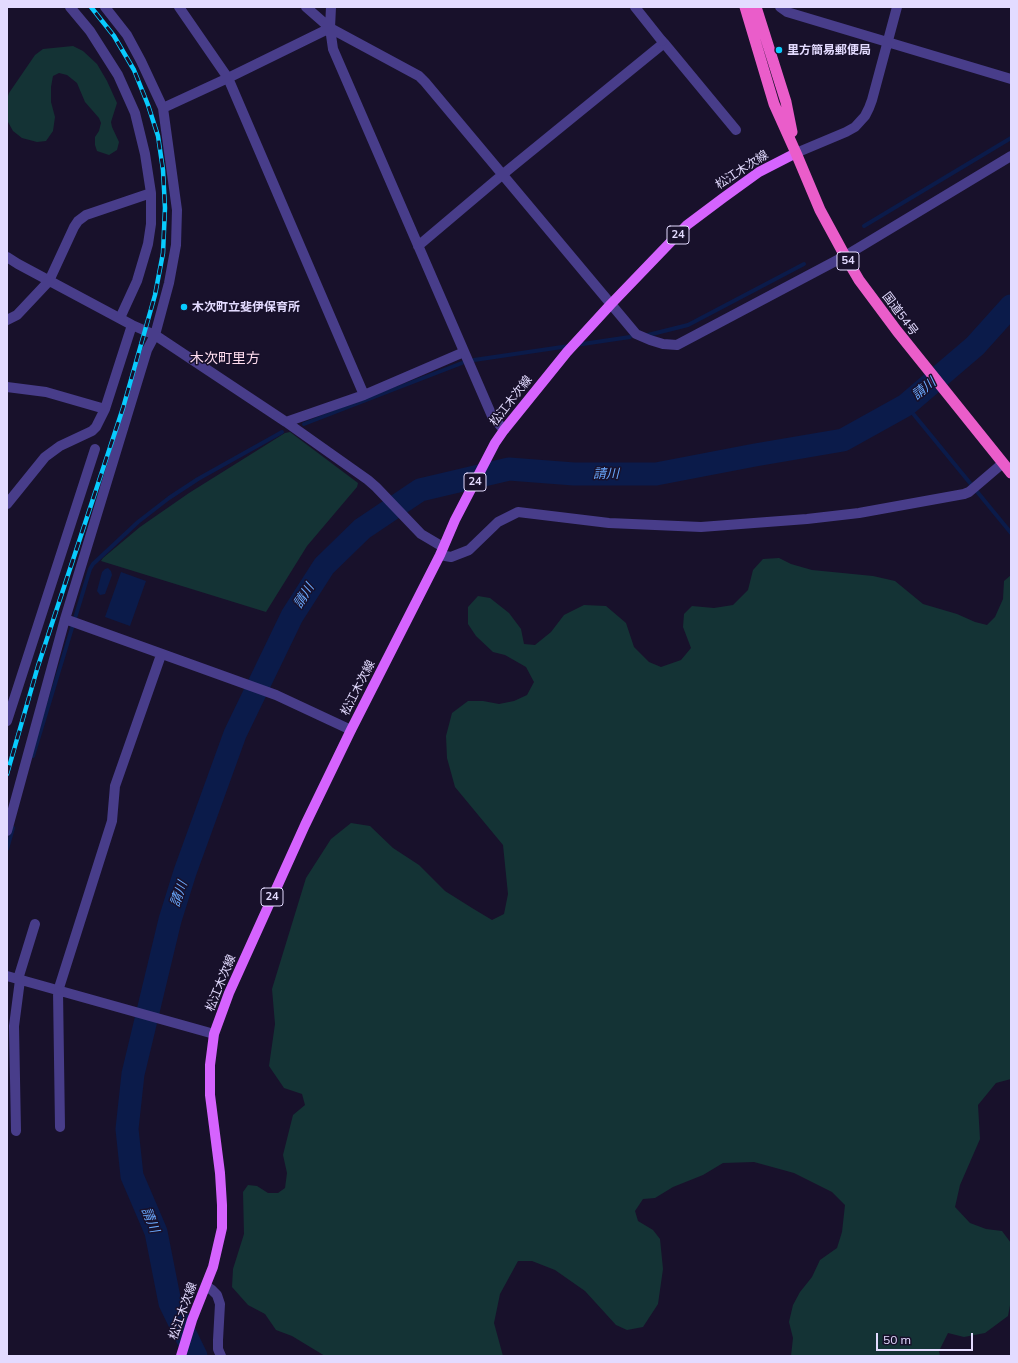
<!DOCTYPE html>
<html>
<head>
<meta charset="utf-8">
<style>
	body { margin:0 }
	#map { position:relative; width:1018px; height:1363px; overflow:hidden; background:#18112b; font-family:Mulish,sans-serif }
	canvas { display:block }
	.frame { position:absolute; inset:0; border:8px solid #e3dbff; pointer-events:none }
	.scale { position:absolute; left:876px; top:1333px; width:97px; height:18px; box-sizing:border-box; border:2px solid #e3dbff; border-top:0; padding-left:5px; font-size:12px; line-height:14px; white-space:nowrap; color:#e3dbff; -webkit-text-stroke:3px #18112b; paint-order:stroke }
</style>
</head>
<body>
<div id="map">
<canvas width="1018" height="1363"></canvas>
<div class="frame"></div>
<div class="scale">50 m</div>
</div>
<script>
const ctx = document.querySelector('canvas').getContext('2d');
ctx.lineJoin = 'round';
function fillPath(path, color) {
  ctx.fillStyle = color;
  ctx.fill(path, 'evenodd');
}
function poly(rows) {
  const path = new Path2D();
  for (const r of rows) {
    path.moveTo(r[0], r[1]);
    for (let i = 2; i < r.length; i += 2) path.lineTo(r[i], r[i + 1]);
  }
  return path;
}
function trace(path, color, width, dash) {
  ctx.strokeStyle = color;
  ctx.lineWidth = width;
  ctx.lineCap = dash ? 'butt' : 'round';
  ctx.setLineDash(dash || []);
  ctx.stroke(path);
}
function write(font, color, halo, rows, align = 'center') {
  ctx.font = font + ' Mulish,"Noto Sans JP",sans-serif';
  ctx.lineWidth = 3;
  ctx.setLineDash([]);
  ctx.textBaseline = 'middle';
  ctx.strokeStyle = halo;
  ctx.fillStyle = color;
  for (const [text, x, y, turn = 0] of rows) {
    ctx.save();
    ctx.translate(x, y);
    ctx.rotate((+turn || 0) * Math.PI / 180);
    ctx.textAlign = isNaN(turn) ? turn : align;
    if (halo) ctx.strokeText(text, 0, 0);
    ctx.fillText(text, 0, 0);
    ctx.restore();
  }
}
const green = poly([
	[73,46,83,51,97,64,107,81,117,103,111,122,112,127,119,142,117,150,109,155,97,151,95,145,95,137,99,131,101,123,99,118,85,102,77,83,67,75,59,73,53,76,51,87,51,102,55,117,53,131,46,141,37,142,22,138,13,131,8,122,7,117,7,99,9,93,35,55,43,49],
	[290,432,358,483,357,487,307,546,266,612,101,561,103,558,140,527,189,493,285,433],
	[779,558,791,564,812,570,873,576,895,581,923,604,957,614,975,622,987,625,995,617,1003,599,1004,581,1011,575,1011,1079,996,1083,978,1105,980,1139,960,1185,955,1207,970,1223,986,1229,1002,1231,1011,1243,1011,1300,1008,1316,985,1333,964,1337,948,1333,939,1351,940,1356,791,1356,793,1338,789,1322,793,1305,800,1292,812,1277,820,1260,837,1248,842,1232,845,1205,832,1192,794,1173,754,1162,723,1163,703,1175,673,1187,655,1198,643,1199,635,1211,638,1221,653,1230,660,1239,663,1269,658,1304,643,1327,627,1330,616,1325,585,1291,555,1270,532,1261,518,1261,500,1294,494,1323,503,1356,325,1356,292,1336,276,1330,265,1314,248,1305,232,1287,233,1269,244,1234,243,1192,248,1185,257,1186,268,1193,278,1193,285,1188,287,1173,283,1155,293,1115,305,1105,302,1094,284,1088,269,1066,275,1024,272,989,306,878,331,839,351,823,370,826,393,848,419,865,445,891,472,908,492,920,504,914,508,894,503,845,455,787,447,758,446,736,452,713,468,701,483,701,499,704,514,701,527,695,534,682,526,667,505,655,493,652,476,636,468,624,468,607,478,596,490,598,509,613,521,629,524,644,535,645,551,632,564,615,584,605,606,606,626,623,634,647,649,662,661,667,681,660,691,648,683,627,684,614,692,606,714,608,733,605,748,590,753,570,763,559]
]);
const water = poly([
	[108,568,111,571,112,575,105,594,100,595,97,591,102,572,105,569],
	[121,572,146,581,130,626,105,617]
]);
const stream = poly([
	[864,226,1011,138],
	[648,335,688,325,804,264],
	[474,360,630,337],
	[906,405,1011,533],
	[304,424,462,363],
	[33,756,90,569,93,564,138,522,169,498,198,479,282,432],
	[7,849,13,828]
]);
const river = poly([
	[196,1356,170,1303,156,1232,132,1176,127,1129,133,1074,170,920,185,872,235,734,292,616,324,566,362,529,420,490,509,469,574,474,656,474,755,455,843,440,906,405,975,346,1011,306]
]);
const minor = poly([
	[70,7,90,31,118,75,135,113,145,154,151,193,151,224,148,244,137,281,120,318],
	[179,7,228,78,364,395],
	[306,7,330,28,419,76,425,82,636,334,650,340,663,344,677,345,845,256],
	[331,7,330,28,333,49,492,416,504,430],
	[664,43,736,130],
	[163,108,228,78,330,28],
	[418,246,502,175,664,43,662,41],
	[7,257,18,264,132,325,155,335,286,422,368,480,376,487,421,534,443,547],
	[7,320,17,315,49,281,74,227,78,221,86,215,151,193],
	[7,387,46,392,105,409],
	[286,422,364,395,464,352],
	[7,504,45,457,60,446,92,431,96,427,105,409,132,325],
	[440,555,451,557,469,550,498,522,518,512,609,523,701,527,807,519,859,513,964,494,969,492,1003,463],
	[65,619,276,695,351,730],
	[7,721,95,449],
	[7,831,65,619,147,350,155,335,169,283,176,245,177,210,163,108,141,61,127,35,105,7],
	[7,976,214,1034],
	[18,979,35,924],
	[60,1127,58,991,112,821,115,786,161,655],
	[16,1131,14,1026,20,980],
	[206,1286,212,1290,217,1295,220,1304,218,1340,218,1349,221,1356]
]);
const tertiary = poly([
	[635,7,662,41],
	[780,7,787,12,1011,79],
	[796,153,846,132,855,127,865,116,869,108,872,100,897,7],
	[845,256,1011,156]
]);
const primary = poly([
	[181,1356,192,1320,213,1267,222,1228,222,1205,220,1173,210,1095,210,1065,214,1034,229,993,305,825,351,730,440,555,455,520,495,443,504,430,567,352,611,304,687,225,723,198,759,172,796,153]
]);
const trunk = poly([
	[745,7,774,104,796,153,820,210,845,256,859,280,897,331,1011,473],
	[756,7,786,102,792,132]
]);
const rail = poly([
	[7,774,38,666,123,408,155,295,163,253,165,208,163,170,158,136,148,105,134,70,114,36,91,7]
]);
const markers = [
	[779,50,4,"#08cbfe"],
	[184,307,4,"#08cbfe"]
];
const shields = [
	[678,235,22],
	[848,261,22],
	[475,482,22],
	[272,897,22]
];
const shieldNames = [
	["24",678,235],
	["54",848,261],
	["24",475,482],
	["24",272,897]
];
const poiNames = [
	["里方簡易郵便局",787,50],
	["木次町立斐伊保育所",192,307]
];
const streetNames = [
	["松江木次線",742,170,-33],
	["国道54号",900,314,53],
	["松江木次線",511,401,-52],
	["松江木次線",358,688,-63],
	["松江木次線",221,983,-68],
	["松江木次線",183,1311,-70]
];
const waterNames = [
	["請川",924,389,-40],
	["請川",606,474],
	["請川",304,596,-58],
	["請川",179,894,-71],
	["請川",150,1220,68]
];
const quarterNames = [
	["木次町里方",225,359]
];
fillPath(green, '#143335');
fillPath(water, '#0b1b4a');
trace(stream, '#0b1b4a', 4);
trace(river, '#0b1b4a', 23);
trace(minor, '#483d8a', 10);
trace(tertiary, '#483d8a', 10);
trace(primary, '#d563fe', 10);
trace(trunk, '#ea5dca', 11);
trace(rail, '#08cbfe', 4.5);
trace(rail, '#18112b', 3, [9]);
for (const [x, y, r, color] of markers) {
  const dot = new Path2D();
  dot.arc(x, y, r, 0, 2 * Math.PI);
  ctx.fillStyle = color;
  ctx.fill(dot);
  trace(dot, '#18112b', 1.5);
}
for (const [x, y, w] of shields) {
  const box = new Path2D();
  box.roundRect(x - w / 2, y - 9, w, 18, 3);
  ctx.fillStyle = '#18112b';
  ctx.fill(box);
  trace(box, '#e3dbff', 1);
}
write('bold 11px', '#e3dbff', null, shieldNames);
write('bold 12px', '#e3dbff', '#18112b', poiNames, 'left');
write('12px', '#e3dbff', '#18112b', streetNames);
write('italic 13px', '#6aa9fe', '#18112b', waterNames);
write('14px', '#ffddef', '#18112b', quarterNames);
</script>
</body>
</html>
